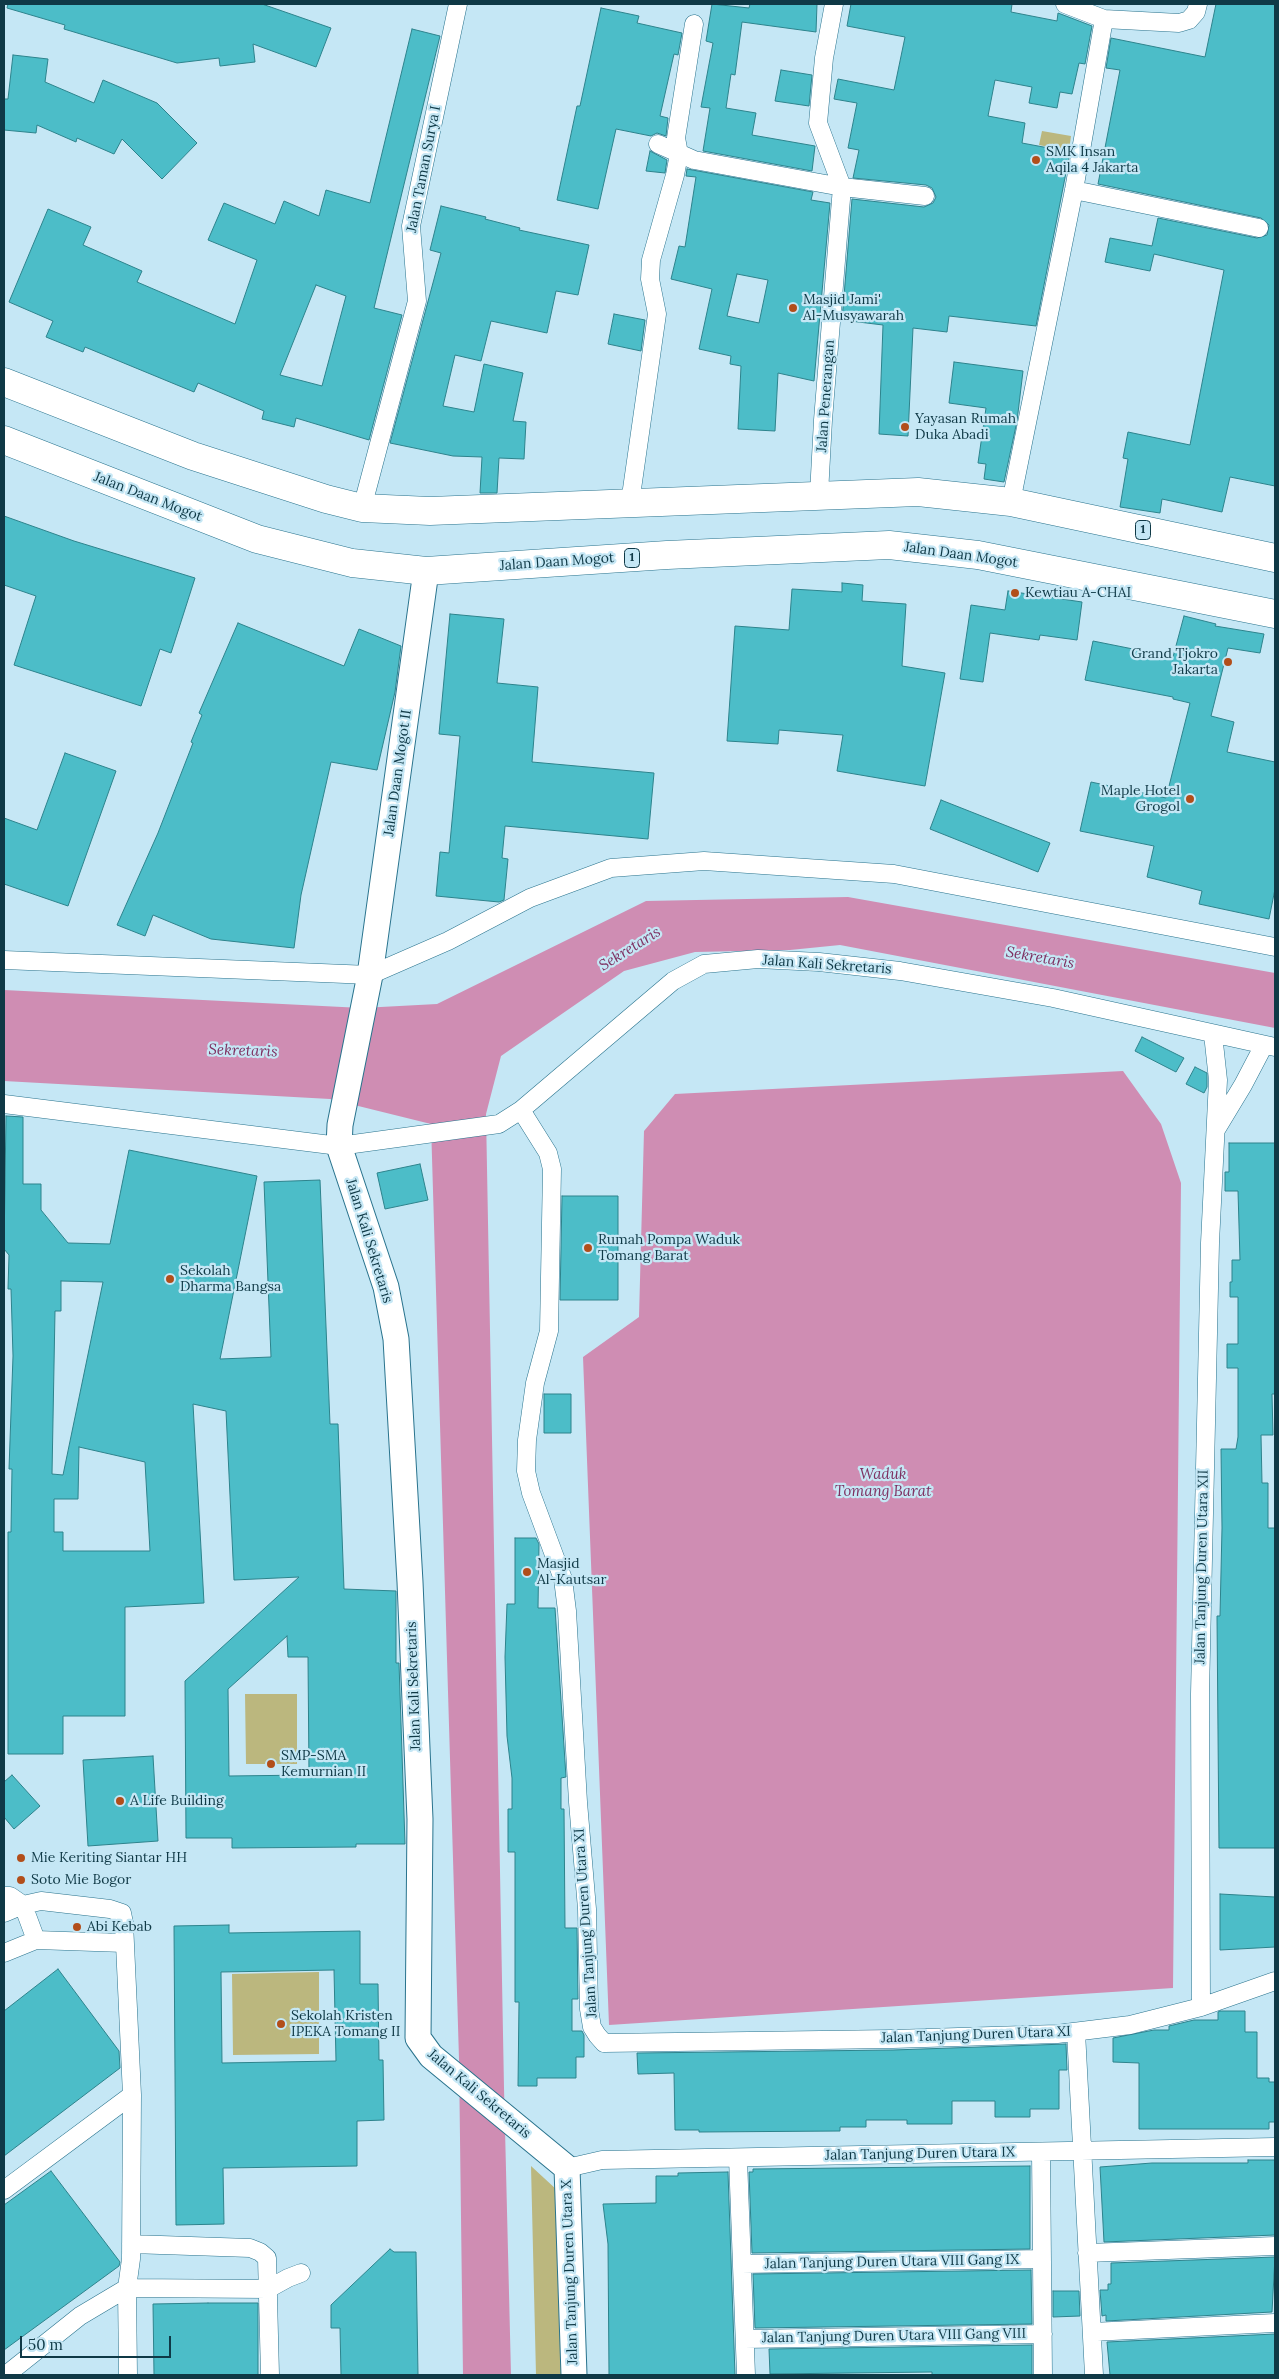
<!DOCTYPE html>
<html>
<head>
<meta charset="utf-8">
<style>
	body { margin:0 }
	#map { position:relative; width:1279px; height:2379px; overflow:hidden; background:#c5e7f5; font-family:Lora,serif }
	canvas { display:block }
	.frame { position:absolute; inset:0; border:5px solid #0f3946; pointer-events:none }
	.scale { position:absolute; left:20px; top:2336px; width:151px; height:22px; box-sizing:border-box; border:2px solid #0f3946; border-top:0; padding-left:6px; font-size:15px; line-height:18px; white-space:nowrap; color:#0f3946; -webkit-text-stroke:4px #c5e7f5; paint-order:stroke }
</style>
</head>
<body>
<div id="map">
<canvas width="1279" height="2379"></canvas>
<div class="frame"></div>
<div class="scale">50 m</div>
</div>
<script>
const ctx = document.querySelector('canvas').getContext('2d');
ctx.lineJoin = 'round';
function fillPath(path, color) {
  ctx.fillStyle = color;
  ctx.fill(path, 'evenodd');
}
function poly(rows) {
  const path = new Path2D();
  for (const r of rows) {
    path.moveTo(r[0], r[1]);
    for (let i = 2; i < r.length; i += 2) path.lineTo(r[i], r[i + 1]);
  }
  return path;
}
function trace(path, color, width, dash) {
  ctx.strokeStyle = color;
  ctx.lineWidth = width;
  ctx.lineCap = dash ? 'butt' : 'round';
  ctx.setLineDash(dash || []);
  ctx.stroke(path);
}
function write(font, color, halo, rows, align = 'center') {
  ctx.font = font + ' Lora,serif';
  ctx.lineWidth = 4.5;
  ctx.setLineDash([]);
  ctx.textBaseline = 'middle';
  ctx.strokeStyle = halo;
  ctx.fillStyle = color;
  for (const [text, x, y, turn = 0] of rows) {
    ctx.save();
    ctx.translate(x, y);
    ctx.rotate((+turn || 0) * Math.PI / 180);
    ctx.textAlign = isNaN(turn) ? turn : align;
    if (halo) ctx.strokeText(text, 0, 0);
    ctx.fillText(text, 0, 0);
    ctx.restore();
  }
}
const green = poly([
	[1042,131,1071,136,1069,151,1039,145],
	[245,1694,297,1694,297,1764,246,1764],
	[319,1972,319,2054,233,2055,232,1974],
	[531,2166,557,2190,561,2375,536,2375]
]);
const water = poly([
	[848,897,1275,973,1275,1028,840,945,790,950,695,952,624,971,501,1056,486,1114,504,2088,511,2375,463,2375,459,2059,431,1124,330,1099,4,1081,4,990,362,1008,437,1004,646,901],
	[1123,1071,1161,1124,1181,1183,1173,1988,609,2025,583,1357,639,1317,644,1131,675,1094]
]);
const building = poly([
	[8,4,262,4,331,28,316,67,253,44,255,62,220,66,219,58,177,63,64,29,65,25,7,8,8,4],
	[712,4,749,8,750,4,817,4,816,32,742,22,735,75,731,74,726,108,756,113,752,135,815,146,812,171,703,151,710,108,701,107,713,43,706,41,712,4],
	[851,4,1012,4,1011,12,1057,21,1058,13,1092,26,1085,64,1079,63,1072,94,1060,92,1057,108,1029,103,1032,87,995,80,988,116,1025,123,1022,143,1070,152,1036,326,949,316,947,332,913,328,908,436,879,434,883,325,842,320,852,199,924,207,933,203,936,197,932,188,926,185,853,178,859,150,848,148,857,103,834,99,838,79,894,90,905,37,847,26,851,4],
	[1216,4,1275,4,1275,486,1230,477,1222,512,1162,499,1160,513,1120,507,1128,459,1123,458,1128,432,1190,445,1224,270,1154,254,1150,271,1105,262,1110,238,1152,246,1158,218,1257,238,1267,235,1269,225,1261,218,1098,184,1120,70,1106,68,1111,38,1205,57,1216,4],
	[601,8,639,16,637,23,682,33,678,55,674,54,660,116,668,118,666,136,657,133,651,136,616,129,598,209,557,200,577,106,580,106,601,8],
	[412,29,440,36,374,308,402,315,369,440,296,418,294,427,262,419,264,411,198,383,194,392,85,347,83,352,46,337,53,321,9,302,48,209,91,227,83,245,142,271,137,282,235,324,257,260,208,240,224,203,275,224,284,201,319,216,326,190,370,203,412,29],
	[316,285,346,296,322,386,280,375,316,285],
	[13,55,48,59,45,82,94,103,103,80,157,103,197,143,162,179,122,139,114,154,77,138,76,142,37,125,36,133,4,130,4,99,8,99,13,55],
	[781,70,812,75,809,106,775,101,781,70],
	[650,151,667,160,665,173,646,171,650,151],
	[687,169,813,192,811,200,830,203,814,381,778,373,775,431,738,429,741,366,730,364,731,356,699,349,712,289,671,279,679,246,685,247,696,177,686,176,687,169],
	[737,274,768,280,759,323,727,316,737,274],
	[441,206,486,217,485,219,520,228,519,230,589,245,578,295,556,291,547,333,491,321,481,361,455,355,443,406,474,412,484,364,523,373,513,421,526,422,524,459,499,458,497,493,480,493,482,457,453,456,390,443,441,253,430,250,441,206],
	[614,314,645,320,641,351,608,344,614,314],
	[954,362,1023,371,1017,421,1004,482,984,479,986,464,978,463,986,408,949,403,954,362],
	[4,516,74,541,195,578,171,653,160,649,141,706,14,665,36,596,4,585,4,516],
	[842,583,863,585,862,601,906,604,902,666,945,673,925,786,837,771,843,735,779,730,778,744,727,741,735,626,789,630,792,589,842,592,842,583],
	[1008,591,1082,602,1077,640,1040,635,1039,640,990,633,983,682,960,679,971,605,1005,610,1008,591],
	[450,614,504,619,497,683,538,687,532,762,654,773,648,839,505,826,502,858,508,859,504,900,499,902,436,896,440,852,449,853,460,736,439,734,450,614],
	[1184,616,1216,624,1215,626,1264,634,1260,653,1228,648,1211,716,1234,722,1227,752,1275,762,1275,889,1269,919,1199,904,1202,891,1147,877,1154,846,1080,831,1091,782,1166,798,1190,703,1173,699,1173,697,1085,680,1093,641,1173,657,1184,616],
	[238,623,344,666,359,629,401,646,395,692,377,770,331,762,301,895,294,948,211,939,153,915,145,936,117,925,158,833,193,743,191,742,202,715,199,713,238,623],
	[65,753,116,771,68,906,4,884,4,818,37,830,65,753],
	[941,800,1050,843,1038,872,930,829,941,800],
	[1142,1037,1184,1058,1176,1072,1135,1051,1142,1037],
	[1195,1067,1207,1073,1207,1087,1204,1093,1186,1084,1195,1067],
	[6,1116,23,1117,23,1184,41,1184,41,1210,68,1243,110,1244,129,1150,257,1176,220,1359,271,1357,264,1182,320,1180,330,1424,338,1424,344,1589,396,1591,396,1663,399,1663,405,1844,356,1844,356,1847,232,1848,232,1838,186,1838,185,1681,299,1577,234,1580,226,1411,193,1404,204,1603,125,1607,125,1716,63,1716,63,1754,8,1754,8,1532,11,1532,12,1469,9,1469,13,1356,11,1289,8,1289,9,1255,4,1249,6,1116],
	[61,1281,103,1282,63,1475,52,1474,55,1311,61,1311,61,1281],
	[79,1447,145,1462,150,1551,63,1551,63,1532,54,1532,54,1499,78,1499,79,1447],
	[287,1636,288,1657,308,1657,309,1775,229,1776,228,1689,287,1636],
	[1229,1143,1275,1143,1275,1394,1272,1394,1273,1435,1261,1435,1262,1483,1268,1483,1268,1528,1275,1528,1275,1848,1219,1848,1217,1616,1220,1616,1222,1528,1221,1449,1236,1449,1238,1437,1238,1368,1227,1368,1227,1344,1238,1344,1238,1297,1230,1297,1230,1282,1232,1282,1232,1260,1240,1260,1238,1191,1225,1191,1225,1172,1229,1172,1229,1143],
	[420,1164,428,1200,385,1209,377,1173,420,1164],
	[562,1196,618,1196,618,1300,560,1300,562,1196],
	[544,1394,571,1394,571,1433,544,1433,544,1394],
	[515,1538,536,1538,539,1544,538,1608,555,1608,566,1777,561,1778,561,1809,564,1809,565,1928,577,1928,578,1999,572,1999,572,2031,582,2031,584,2035,584,2057,576,2057,576,2078,537,2078,537,2086,518,2086,519,2002,515,2002,515,1852,508,1852,508,1809,512,1809,512,1778,507,1736,505,1657,507,1604,515,1604,515,1538],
	[153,1756,158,1841,88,1846,83,1760,153,1756],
	[12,1775,40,1806,14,1829,4,1817,4,1782,12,1775],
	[1220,1894,1275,1897,1275,1947,1220,1950,1220,1894],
	[229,1925,229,1933,360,1931,360,1984,378,1984,379,2060,383,2060,384,2120,357,2121,357,2166,223,2168,224,2224,176,2225,174,1926,229,1925],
	[334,1970,336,2061,222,2063,221,1972,334,1970],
	[58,1969,119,2051,120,2068,4,2156,4,2011,58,1969],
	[1220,2011,1245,2011,1245,2032,1257,2032,1257,2078,1269,2078,1269,2082,1275,2082,1275,2122,1269,2122,1269,2129,1139,2129,1139,2063,1113,2062,1113,2038,1154,2030,1169,2030,1169,2026,1194,2020,1218,2020,1218,2012,1220,2011],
	[1066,2044,1067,2070,1059,2070,1059,2109,1030,2109,1030,2117,995,2117,995,2101,952,2101,952,2124,907,2124,907,2120,866,2120,866,2127,840,2127,840,2131,699,2132,699,2130,675,2130,674,2073,638,2074,637,2053,893,2050,1066,2044],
	[1248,2160,1275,2160,1275,2235,1104,2242,1100,2167,1152,2163,1248,2163,1248,2160],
	[1030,2166,1030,2249,752,2253,749,2172,753,2172,753,2169,1030,2166],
	[51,2171,120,2262,119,2266,4,2350,4,2205,51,2171],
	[728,2172,735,2375,609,2375,608,2244,603,2204,656,2203,656,2176,678,2176,678,2173,728,2172],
	[390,2249,394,2252,416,2252,418,2375,341,2375,340,2328,331,2328,331,2305,390,2249],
	[1275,2257,1272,2312,1106,2321,1106,2315,1102,2316,1100,2290,1108,2290,1108,2284,1111,2284,1111,2263,1275,2257],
	[1031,2270,1032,2324,755,2328,753,2274,1031,2270],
	[1053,2291,1079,2291,1080,2316,1053,2317,1053,2291],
	[208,2303,258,2303,258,2375,154,2375,153,2304,208,2303],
	[1275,2334,1275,2375,1110,2375,1107,2342,1275,2334],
	[1032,2345,1032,2375,932,2375,932,2372,770,2374,769,2349,1032,2345]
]);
const street = poly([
	[1065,4,1104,19,1179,23,1189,20,1196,12,1198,4],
	[658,144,694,160,842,187,925,196],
	[1074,190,1259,228],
	[819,494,823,420,842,187,818,123,824,58,834,4],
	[1011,502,1074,190,1104,19],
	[630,503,657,314,650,279,651,260,675,175,679,154,676,138,694,24],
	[362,508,417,301,411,226,458,4],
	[4,960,370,975,448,941,530,898,611,868,704,861,894,874,1275,947],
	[4,1104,339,1146,499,1124,521,1110,673,981,704,964,758,959,819,962,900,971,1053,998,1275,1047],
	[521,1110,548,1153,552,1169,549,1331,535,1383,527,1440,526,1471,531,1493,563,1579,567,1611,578,1802,587,1909,589,2009,592,2027,597,2035,604,2043,893,2039,1057,2034,1130,2025,1201,2007,1275,1981],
	[1217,1128,1243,1085,1264,1045],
	[4,1896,10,1896,23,1905,36,1940],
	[4,1913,23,1905,41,1901,110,1909,122,1913,124,1923,132,2095,131,2259,127,2288,128,2375],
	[4,1953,36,1940,124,1943],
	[1201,2007,1200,1694,1210,1243,1218,1080,1213,1034],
	[1076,2032,1094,2375],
	[1041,2152,1043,2375],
	[738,2158,746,2375],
	[567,2168,602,2160,1275,2147],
	[4,2190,132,2095],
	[131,2244,250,2248,260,2252,267,2258,270,2375],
	[1087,2253,1275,2246],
	[742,2264,1042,2259],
	[1092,2332,1275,2323],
	[745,2339,1043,2334],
	[6,2375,80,2316,127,2288,268,2289,288,2278,301,2273]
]);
const secondary = poly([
	[426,571,370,975,340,1125,339,1146,386,1287,396,1339,410,1582,420,1819,418,2038,431,2056,567,2168,574,2375]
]);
const highway = poly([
	[4,382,193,456,326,499,362,508,430,511,918,492,1011,502,1275,558],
	[4,440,257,539,352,563,426,571,667,555,889,545,978,555,1275,614]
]);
const markers = [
	[1036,160,5,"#b24e1a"],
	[793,308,5,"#b24e1a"],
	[905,427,5,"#b24e1a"],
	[1015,593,5,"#b24e1a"],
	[1228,662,5,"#b24e1a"],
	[1190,799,5,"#b24e1a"],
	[588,1248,5,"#b24e1a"],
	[170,1279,5,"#b24e1a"],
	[527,1572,5,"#b24e1a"],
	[271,1764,5,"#b24e1a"],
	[120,1801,5,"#b24e1a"],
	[21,1858,5,"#b24e1a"],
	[21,1880,5,"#b24e1a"],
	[77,1927,5,"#b24e1a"],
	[281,2024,5,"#b24e1a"]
];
const shields = [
	[1143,530,15],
	[632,558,15]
];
const shieldNames = [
	["1",1143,530],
	["1",632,558]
];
const poiNames = [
	["SMK Insan",1046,152],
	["Aqila 4 Jakarta",1046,168],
	["Masjid Jami'",803,300],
	["Al-Musyawarah",803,316],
	["Yayasan Rumah",915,419],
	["Duka Abadi",915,435],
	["Kewtiau A-CHAI",1025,593],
	["Grand Tjokro",1218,654,"right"],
	["Jakarta",1218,670,"right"],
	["Maple Hotel",1180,791,"right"],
	["Grogol",1180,807,"right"],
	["Rumah Pompa Waduk",598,1240],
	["Tomang Barat",598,1256],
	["Sekolah",180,1271],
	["Dharma Bangsa",180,1287],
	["Masjid",537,1564],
	["Al-Kautsar",537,1580],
	["SMP-SMA",281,1756],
	["Kemurnian II",281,1772],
	["A Life Building",130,1801],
	["Mie Keriting Siantar HH",31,1858],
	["Soto Mie Bogor",31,1880],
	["Abi Kebab",87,1927],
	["Sekolah Kristen",291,2016],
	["IPEKA Tomang II",291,2032]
];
const streetNames = [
	["Jalan Taman Surya I",424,169,-79],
	["Jalan Penerangan",826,396,-86],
	["Jalan Daan Mogot",148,497,21],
	["Jalan Daan Mogot",961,555,8],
	["Jalan Daan Mogot",557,562,-4],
	["Jalan Daan Mogot II",398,773,-82],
	["Jalan Kali Sekretaris",827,965,4],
	["Jalan Kali Sekretaris",369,1241,73],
	["Jalan Tanjung Duren Utara XII",1202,1567,-89],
	["Jalan Kali Sekretaris",414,1686,-92],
	["Jalan Tanjung Duren Utara XI",586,1923,-94],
	["Jalan Tanjung Duren Utara XI",976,2035,-2],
	["Jalan Kali Sekretaris",479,2094,40],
	["Jalan Tanjung Duren Utara IX",920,2154,-1],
	["Jalan Tanjung Duren Utara VIII Gang IX",892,2262,-1],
	["Jalan Tanjung Duren Utara X",570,2272,-92],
	["Jalan Tanjung Duren Utara VIII Gang VIII",894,2336,-1]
];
const waterNames = [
	["Sekretaris",630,949,-32],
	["Sekretaris",1040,958,10],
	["Sekretaris",243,1051,2],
	["Waduk",883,1475],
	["Tomang Barat",883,1492]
];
fillPath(green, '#bbb77e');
fillPath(water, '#cf8db3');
fillPath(building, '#4cbdc8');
trace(building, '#2d838c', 1);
trace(street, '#29738d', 19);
trace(secondary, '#29738d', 27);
trace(highway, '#29738d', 29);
trace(street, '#fff', 18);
trace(secondary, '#fff', 25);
trace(highway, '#fff', 28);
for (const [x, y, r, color] of markers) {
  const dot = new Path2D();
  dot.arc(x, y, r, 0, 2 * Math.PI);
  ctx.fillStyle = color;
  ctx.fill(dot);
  trace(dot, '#c5e7f5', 2);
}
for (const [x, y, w] of shields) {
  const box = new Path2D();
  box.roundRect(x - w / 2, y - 9.5, w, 19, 4);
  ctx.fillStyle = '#c5e7f5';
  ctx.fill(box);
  trace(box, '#0f3946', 1);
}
write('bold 12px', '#0f3946', null, shieldNames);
write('14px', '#0f3946', '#c5e7f5', poiNames, 'left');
write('14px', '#0f3946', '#c5e7f5', streetNames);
write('italic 15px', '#7e3061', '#c5e7f5', waterNames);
</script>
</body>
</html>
